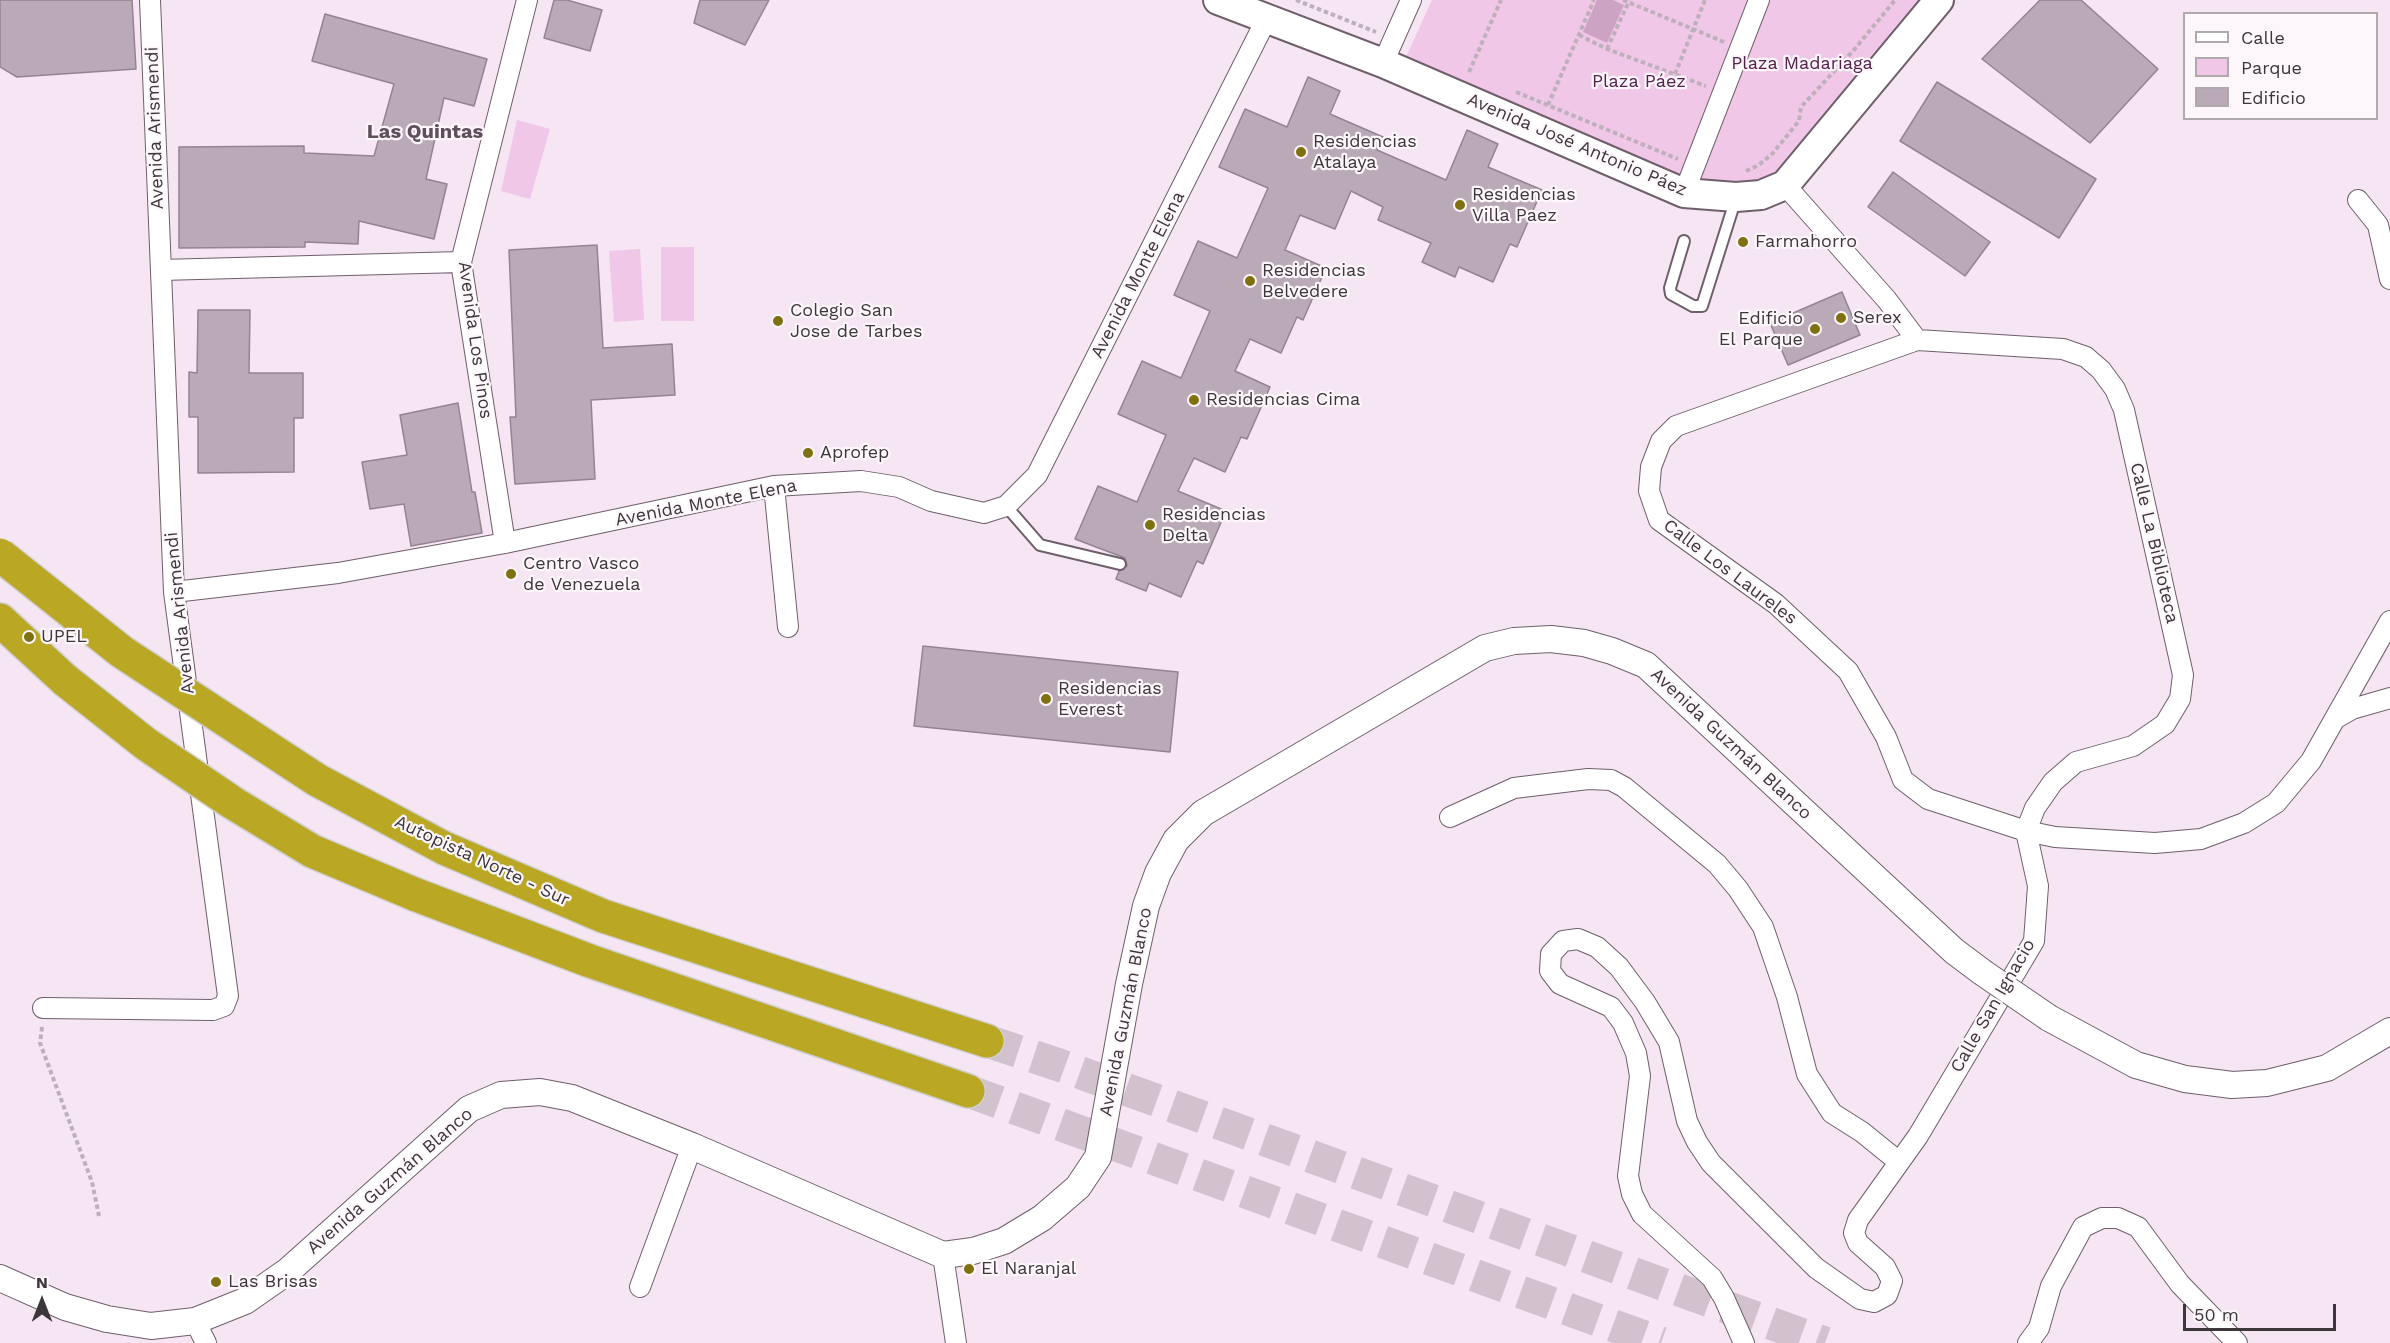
<!DOCTYPE html>
<html>
<head>
<meta charset="utf-8">
<style>
	body { margin:0 }
	#map { position:relative; width:2390px; height:1343px; overflow:hidden; background:#f6e5f2; font-family:"Work Sans",sans-serif }
	canvas { display:block }
	.legend { position:absolute; left:2183px; top:12px; width:195px; height:108px; box-sizing:border-box; background:#fdf6fb; border:2px solid #b0aaaf; margin:0; padding:8px 10px; list-style:none; font-size:18px; color:#3d373c }
	.legend li { display:flex; align-items:center; gap:12px; height:30px }
	.legend b { width:30px; border:2px solid #b0aaaf }
	.north { position:absolute; left:12px; top:1271px; width:60px; height:60px; -webkit-text-stroke:4px #fdf6fb; paint-order:stroke; rotate:0deg; font-size:16px; font-weight:700; line-height:24px; text-align:center; color:#3d373c }
	.north::after { content:''; display:block; margin:auto; width:21px; height:27px; background:#3d373c; clip-path:polygon(50% 0,100% 100%,50% 72%,0 100%) }
	.scale { position:absolute; left:2183px; top:1304px; width:153px; height:27px; box-sizing:border-box; border:3px solid #3d373c; border-top:0; padding-left:8px; font-size:18px; line-height:21px; white-space:nowrap; color:#3d373c; -webkit-text-stroke:4px #fdf6fb; paint-order:stroke }
</style>
</head>
<body>
<div id="map">
<canvas width="2390" height="1343"></canvas>
<ul class="legend">
<li><b style="height:8px;background:#fff"></b>Calle</li>
<li><b style="height:16px;background:#f0c7e7"></b>Parque</li>
<li><b style="height:16px;background:#baa9b6"></b>Edificio</li>
</ul>
<div class="north">N</div>
<div class="scale">50 m</div>
</div>
<script>
const ctx = document.querySelector('canvas').getContext('2d');
ctx.lineJoin = 'round';
function fillPath(path, color) {
  ctx.fillStyle = color;
  ctx.fill(path, 'evenodd');
}
function poly(rows) {
  const path = new Path2D();
  for (const r of rows) {
    path.moveTo(r[0], r[1]);
    for (let i = 2; i < r.length; i += 2) path.lineTo(r[i], r[i + 1]);
  }
  return path;
}
function trace(path, color, width, dash) {
  ctx.strokeStyle = color;
  ctx.lineWidth = width;
  ctx.lineCap = dash ? 'butt' : 'round';
  ctx.setLineDash(dash || []);
  ctx.stroke(path);
}
function write(font, color, halo, rows, align = 'center') {
  ctx.font = font + ' "Work Sans",sans-serif';
  ctx.lineWidth = 4.5;
  ctx.setLineDash([]);
  ctx.textBaseline = 'middle';
  ctx.strokeStyle = halo;
  ctx.fillStyle = color;
  for (const [text, x, y, turn = 0] of rows) {
    ctx.save();
    ctx.translate(x, y);
    ctx.rotate((+turn || 0) * Math.PI / 180);
    ctx.textAlign = isNaN(turn) ? turn : align;
    if (halo) ctx.strokeText(text, 0, 0);
    ctx.fillText(text, 0, 0);
    ctx.restore();
  }
}
const green = poly([
	[1432,0,1939,0,1785,185,1736,197,1400,70],
	[517,120,550,129,530,199,501,191],
	[661,247,694,247,694,321,661,321],
	[640,249,644,320,614,322,609,251]
]);
const forest = poly([
	[1597,0,1613,0,1624,5,1607,43,1583,32]
]);
const building = poly([
	[0,0,132,0,136,69,17,77,0,67,0,0],
	[554,0,567,0,602,10,590,51,544,38,554,0],
	[700,0,769,0,745,45,694,23,700,0],
	[2040,0,2081,0,2158,69,2090,143,1982,59,2040,0],
	[325,14,487,59,474,106,444,98,426,179,447,184,434,239,359,221,358,244,305,242,305,247,179,248,179,147,304,146,304,153,374,156,394,84,312,61,325,14],
	[1308,77,1340,91,1330,114,1383,137,1377,150,1446,180,1467,130,1498,144,1488,167,1542,190,1517,247,1510,244,1493,282,1459,267,1455,277,1422,262,1431,243,1378,220,1383,207,1351,191,1335,229,1300,215,1285,250,1326,268,1303,320,1297,317,1281,353,1250,339,1235,371,1270,387,1247,439,1241,437,1225,472,1194,458,1178,491,1226,511,1203,564,1197,561,1181,597,1149,583,1146,591,1116,579,1119,571,1127,566,1125,558,1075,539,1098,486,1137,502,1166,435,1118,414,1142,361,1181,378,1210,311,1174,295,1198,241,1237,258,1268,188,1219,167,1245,109,1287,127,1308,77],
	[1937,82,2096,179,2059,238,1900,141,1937,82],
	[1893,172,1990,242,1965,276,1868,207,1893,172],
	[597,245,603,348,672,344,675,395,591,400,595,479,515,484,510,417,516,417,509,250,597,245],
	[1842,292,1860,335,1788,365,1770,323,1842,292],
	[198,310,250,310,249,373,303,373,303,418,294,418,294,472,198,473,198,417,189,417,189,372,197,373,198,310],
	[458,403,472,492,475,492,482,533,411,546,404,504,370,509,362,462,407,455,400,415,458,403],
	[923,646,1178,672,1170,752,914,726,923,646]
]);
const motorwayTunnel = poly([
	[987,1041,1059,1065,1825,1343],
	[968,1091,1661,1343]
]);
const path = poly([
	[1296,0,1376,32],
	[1623,0,1724,42],
	[1579,35,1607,49,1706,86],
	[1607,49,1629,1],
	[1469,72,1501,0],
	[1675,74,1705,0],
	[1516,92,1678,159],
	[1548,105,1594,0],
	[1746,171,1759,165,1773,153,1799,121,1801,107,1853,51,1895,0],
	[42,1027,40,1043,92,1182,99,1216]
]);
const service = poly([
	[1684,241,1670,288,1671,294,1693,306,1702,306,1736,198],
	[1006,506,1040,545,1120,564]
]);
const minor = poly([
	[1383,63,1411,0],
	[1785,185,1887,300,1917,340],
	[1684,193,1759,0],
	[2358,200,2378,225,2390,279],
	[161,270,461,262],
	[774,486,788,627],
	[505,543,461,262,527,0],
	[174,592,338,573,505,543,774,486,861,481,899,487,931,501,984,513,1006,506,1037,475,1267,18],
	[2338,717,2352,709,2390,698],
	[1450,817,1514,788,1588,779,1611,780,1624,787,1717,864,1738,889,1763,927,1787,997,1807,1074,1832,1113,1862,1132,1899,1162],
	[2026,831,2035,808,2053,782,2076,762,2133,746,2165,724,2180,699,2183,675,2124,410,2115,389,2101,370,2086,357,2063,349,1917,340,1676,426,1661,441,1651,467,1649,491,1659,520,1776,604,1848,671,1886,737,1903,780,1928,799,2026,831,2055,837,2155,843,2201,839,2244,823,2276,803,2311,761,2390,621],
	[43,1008,213,1010,224,1006,228,996,174,592,150,0],
	[943,1255,956,1343],
	[640,1287,692,1146],
	[195,1321,206,1343],
	[1744,1343,1724,1298,1712,1278,1642,1214,1632,1194,1628,1176,1640,1076,1636,1053,1623,1023,1611,1007,1560,984,1550,971,1551,954,1563,941,1578,939,1597,947,1619,967,1645,1002,1669,1042,1687,1121,1697,1142,1711,1163,1816,1268,1860,1299,1874,1302,1887,1295,1892,1281,1885,1267,1858,1243,1854,1233,1858,1220,1918,1136,2034,941,2038,886,2026,831],
	[2028,1343,2039,1328,2051,1286,2083,1227,2102,1218,2118,1218,2138,1227,2180,1284,2237,1343]
]);
const tertiary = poly([
	[2049,1018,2136,1065,2185,1079,2232,1085,2267,1083,2327,1068,2390,1031],
	[0,1278,65,1307,107,1319,151,1326,195,1321,245,1301,288,1271,469,1109,501,1095,540,1092,572,1098,692,1146,943,1255,973,1251,1004,1241,1042,1218,1078,1187,1098,1157,1129,984,1146,906,1158,873,1176,840,1203,813,1485,648,1514,641,1551,639,1584,643,1612,651,1646,665,1954,951,1982,972]
]);
const secondary = poly([
	[1218,0,1383,63,1684,193,1736,197,1761,195,1785,185,1939,0]
]);
const motorway = poly([
	[0,620,65,680],
	[444,848,603,916,987,1041],
	[414,894,590,961,968,1091]
]);
const tertiaryBridge = poly([
	[1982,972,2049,1018]
]);
const motorwayBridge = poly([
	[0,555,122,652,317,780,444,848],
	[65,680,146,744,233,803,312,851,414,894]
]);
const markers = [
	[1301,152,6,"#7f7110"],
	[1460,205,6,"#7f7110"],
	[1743,242,6,"#7f7110"],
	[1250,281,6,"#7f7110"],
	[1841,318,6,"#7f7110"],
	[778,321,6,"#7f7110"],
	[1815,329,6,"#7f7110"],
	[1194,400,6,"#7f7110"],
	[808,453,6,"#7f7110"],
	[1150,525,6,"#7f7110"],
	[511,574,6,"#7f7110"],
	[29,637,6,"#7f7110"],
	[1046,699,6,"#7f7110"],
	[969,1269,6,"#7f7110"],
	[216,1282,6,"#7f7110"]
];
const parkNames = [
	["Plaza Madariaga",1802,64],
	["Plaza Páez",1639,82]
];
const streetNames = [
	["Avenida Arismendi",155,128,-92],
	["Avenida José Antonio Páez",1577,145,23],
	["Avenida Monte Elena",1138,275,-63],
	["Avenida Los Pinos",475,340,82],
	["Avenida Monte Elena",706,503,-11],
	["Calle La Biblioteca",2154,543,77],
	["Calle Los Laureles",1730,572,37],
	["Avenida Arismendi",180,613,-96],
	["Avenida Guzmán Blanco",1731,744,43],
	["Autopista Norte - Sur",482,861,25],
	["Calle San Ignacio",1993,1006,-60],
	["Avenida Guzmán Blanco",1126,1012,-79],
	["Avenida Guzmán Blanco",390,1181,-41]
];
const poiNames = [
	["Residencias",1313,142],
	["Atalaya",1313,163],
	["Residencias",1472,195],
	["Villa Paez",1472,216],
	["Farmahorro",1755,242],
	["Residencias",1262,271],
	["Belvedere",1262,292],
	["Colegio San",790,311],
	["Jose de Tarbes",790,332],
	["Serex",1853,318],
	["Edificio",1803,319,"right"],
	["El Parque",1803,340,"right"],
	["Residencias Cima",1206,400],
	["Aprofep",820,453],
	["Residencias",1162,515],
	["Delta",1162,536],
	["Centro Vasco",523,564],
	["de Venezuela",523,585],
	["UPEL",41,637],
	["Residencias",1058,689],
	["Everest",1058,710],
	["El Naranjal",981,1269],
	["Las Brisas",228,1282]
];
const neighbourhoodNames = [
	["Las Quintas",425,132]
];
fillPath(green, '#f0c7e7');
fillPath(forest, '#cda3c4');
fillPath(building, '#baa9b6');
trace(building, '#948491', 1.5);
trace(motorwayTunnel, '#d1c2ce', 33, [33, 16]);
trace(service, '#6e5f6b', 14);
trace(minor, '#6e5f6b', 22);
trace(tertiary, '#6e5f6b', 28);
trace(secondary, '#6e5f6b', 32);
trace(motorway, '#d0cfd0', 36);
trace(path, '#beb0bb', 4, [4.5, 3]);
trace(service, '#fff', 10);
trace(minor, '#fff', 20);
trace(tertiary, '#fff', 26);
trace(secondary, '#fff', 28);
trace(motorway, '#baa724', 33);
trace(tertiaryBridge, '#6e5f6b', 28, []);
trace(motorwayBridge, '#d0cfd0', 36, []);
trace(tertiaryBridge, '#fff', 26);
trace(motorwayBridge, '#baa724', 33);
for (const [x, y, r, color] of markers) {
  const dot = new Path2D();
  dot.arc(x, y, r, 0, 2 * Math.PI);
  ctx.fillStyle = color;
  ctx.fill(dot);
  trace(dot, '#fdf6fb', 2);
}
write('18px', '#53204b', '#fdf6fb', parkNames);
write('18px', '#3d373c', '#fdf6fb', streetNames);
write('18px', '#3d373c', '#fdf6fb', poiNames, 'left');
write('bold 20px', '#5f505b', '#fdf6fb', neighbourhoodNames);
</script>
</body>
</html>
